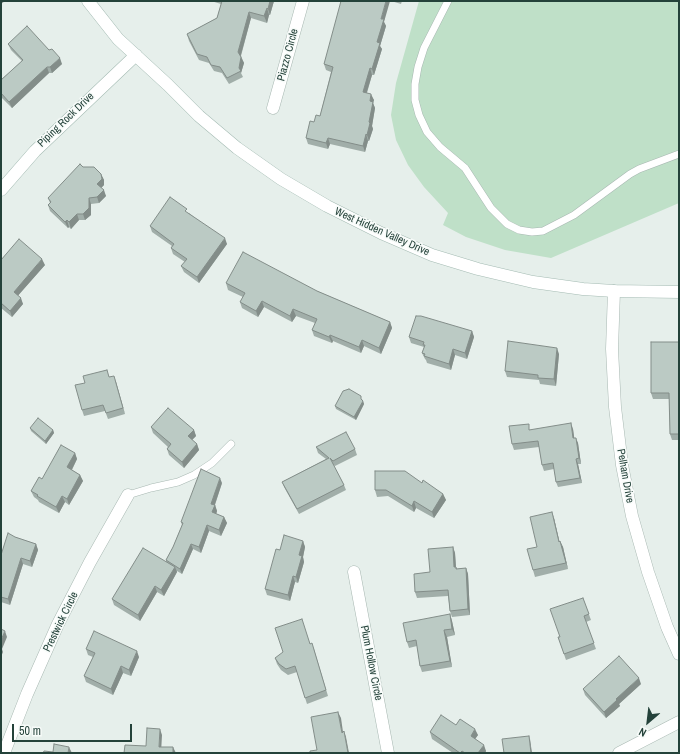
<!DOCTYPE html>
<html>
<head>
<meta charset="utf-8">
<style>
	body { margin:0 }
	#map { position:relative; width:680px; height:754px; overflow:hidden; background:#e6efeb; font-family:"Archivo Narrow",sans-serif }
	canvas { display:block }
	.frame { position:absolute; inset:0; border:2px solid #24423a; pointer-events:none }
	.north { position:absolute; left:628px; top:702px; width:40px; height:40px; -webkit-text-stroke:3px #f7fbf9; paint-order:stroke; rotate:208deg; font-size:11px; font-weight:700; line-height:16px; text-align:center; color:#24423a }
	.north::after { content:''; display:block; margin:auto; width:14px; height:18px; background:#24423a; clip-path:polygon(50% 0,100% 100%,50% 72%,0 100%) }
	.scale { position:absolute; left:12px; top:724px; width:120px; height:18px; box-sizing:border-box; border:2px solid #24423a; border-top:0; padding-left:5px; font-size:12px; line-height:14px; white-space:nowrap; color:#24423a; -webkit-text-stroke:3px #f7fbf9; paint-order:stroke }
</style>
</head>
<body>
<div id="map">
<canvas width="680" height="754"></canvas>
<div class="frame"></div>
<div class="north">N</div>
<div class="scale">50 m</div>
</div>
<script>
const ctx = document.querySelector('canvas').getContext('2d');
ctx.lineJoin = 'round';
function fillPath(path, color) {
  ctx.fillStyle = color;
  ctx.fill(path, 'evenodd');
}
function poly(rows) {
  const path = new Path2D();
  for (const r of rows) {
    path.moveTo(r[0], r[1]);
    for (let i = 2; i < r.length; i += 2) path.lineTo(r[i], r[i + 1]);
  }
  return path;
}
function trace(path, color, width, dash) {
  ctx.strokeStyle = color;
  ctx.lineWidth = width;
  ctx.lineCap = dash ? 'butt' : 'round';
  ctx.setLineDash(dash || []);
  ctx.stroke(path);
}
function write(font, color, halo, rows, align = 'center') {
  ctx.font = font + ' "Archivo Narrow",sans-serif';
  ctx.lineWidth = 3;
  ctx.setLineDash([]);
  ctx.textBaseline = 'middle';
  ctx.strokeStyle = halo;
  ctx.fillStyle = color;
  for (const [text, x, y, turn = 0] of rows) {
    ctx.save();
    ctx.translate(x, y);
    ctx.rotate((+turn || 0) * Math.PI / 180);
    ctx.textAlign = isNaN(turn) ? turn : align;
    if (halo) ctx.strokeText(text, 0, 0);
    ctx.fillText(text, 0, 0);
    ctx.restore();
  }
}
const green = poly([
	[419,1,679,1,679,203,551,258,505,250,466,237,443,225,448,213,424,187,408,165,396,140,391,115,396,83]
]);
const lane = poly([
	[448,1,424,48,418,67,415,84,415,100,419,115,427,132,440,147,465,168,491,208,507,224,519,230,532,232,543,231,574,215,630,174,639,169,679,154],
	[128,495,151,488,178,482,194,475,212,463,231,444]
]);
const street = poly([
	[273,108,303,1],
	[614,291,612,349,615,407,622,465,632,516,648,572,667,627,679,654],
	[354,572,388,753],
	[4,753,27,694,58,624,90,562,128,495],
	[619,753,679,722]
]);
const secondary = poly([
	[88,1,118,39,168,85,199,116,237,148,281,179,327,206,381,233,432,255,478,269,533,282,583,289,614,291,679,292],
	[1,190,35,151,136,55]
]);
const wall = poly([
	[211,1,274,1,270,15,269,15,267,23,251,18,241,56,244,63,241,73,243,77,229,84,222,73,214,71,209,63,199,60,189,41,187,34,217,18,221,4],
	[391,1,402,1,401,4],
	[384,22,386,26,380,46,382,49,374,75,372,75,367,93,374,100,373,103,375,108,372,126,373,129,369,141,368,141,365,152,330,144,328,149,308,144,306,138,314,122,320,116,331,72,326,70,324,64],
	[8,44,62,64,52,73,49,73,12,108,1,97,1,80,22,61,11,50],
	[83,167,101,174,104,180,104,185,101,188,106,196,99,203,91,204,91,215,85,220,79,220,71,229,69,227,68,228,50,211,48,205,50,203,48,198],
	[189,213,227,244,199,283,184,272,181,266,185,262,173,254,171,248,172,246,152,232,150,226],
	[1,260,45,265,18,295,23,304,12,317,1,308],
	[226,283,317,291,390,322,392,328,381,354,364,346,361,353,333,341,332,343,314,336,312,330,315,323,296,316,292,322,264,307,258,317,242,308,240,302,243,297,228,290],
	[472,331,474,337,467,359,455,355,451,370,427,363,426,360,425,359,422,353,424,347,411,343,409,337],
	[679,342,679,440,672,440,670,434,669,399,653,399,651,393],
	[559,354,556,386,540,384,539,380,507,377,505,371],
	[110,377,116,382,125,414,108,419,105,411,84,416,82,410],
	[362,399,364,404,356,420,336,409,335,406],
	[151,427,194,430,196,436,192,440,197,444,199,450,184,468,169,455,167,449,168,447,153,433],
	[30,428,53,430,54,433,46,444,31,431],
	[573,429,574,438,578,443,581,464,578,464,582,483,558,487,556,482,554,469,544,471,542,465,539,447,514,450,512,444,531,430],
	[316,447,355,449,357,455,335,466,333,465,344,485,346,490,299,514,284,487,282,482,326,459,318,453],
	[75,453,77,459,72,470,80,475,83,481,69,505,65,502,59,513,39,502,38,500,34,497,31,491,42,479],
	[222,483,215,505,217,511,216,514,224,517,227,523,221,536,209,531,201,553,193,549,182,574,177,571,177,572,164,596,157,592,140,621,114,605,112,599,166,561,166,560,173,547,182,525,181,522],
	[422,483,443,494,446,500,434,518,416,508,414,512,388,496,377,497,375,490],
	[554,518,559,541,560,541,563,547,568,569,535,577,533,570,537,547],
	[15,537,36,544,38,550,32,567,23,564,10,605,1,602,1,555],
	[303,541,305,547,303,557,304,562,298,583,295,582,290,601,267,595,265,589,280,550],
	[453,547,455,553,456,567,457,569,466,568,468,574,470,615,452,617,450,611,448,596,417,598,415,592,430,572],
	[583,598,591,620,586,622,596,649,566,660,558,637,560,637],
	[450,614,452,621,455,635,447,637,452,667,422,672,420,666,417,646,409,648,407,642],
	[310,644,314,649,328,696,307,704,297,672,288,675,281,670,277,664,275,658],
	[86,649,139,657,131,676,123,673,113,695,86,682,84,676,93,657,88,655],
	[641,684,619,704,620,706,606,718,585,695,583,689],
	[456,725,478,735,475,739,486,751,485,753,453,753,432,739,430,732]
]);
const shadedWall = poly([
	[1,1,5,1,1,4],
	[270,1,274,1,270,15,268,9],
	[386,1,390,1,384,22,386,26,380,46,382,49,374,75,372,69,381,19],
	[267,8,269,15,267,23,264,16],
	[249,12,251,18,240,58,238,52],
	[241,57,244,63,241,73,239,68],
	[60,58,62,64,52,73,50,67],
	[47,67,49,73,12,108,9,102],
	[370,68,372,75,365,98,363,92],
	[371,94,374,100,373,103,375,108,372,126,373,129,369,141,367,135,370,101],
	[366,134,368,141,365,152,363,146],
	[328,138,330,144,328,149,326,143],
	[101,174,104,180,104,185,99,190,97,184],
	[104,190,106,196,99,203,97,197],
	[89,198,91,204,91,215,85,220,83,214],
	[77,214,79,220,71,229,69,222],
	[67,220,69,227,68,228,65,222],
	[225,238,227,244,199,283,197,277],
	[42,259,45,265,16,298,14,292],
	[21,298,23,304,12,317,10,311],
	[262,301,264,307,258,317,256,311],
	[293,309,296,316,292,322,290,316],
	[390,322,392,328,381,354,379,348],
	[472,331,474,337,467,359,465,353],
	[330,335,333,341,332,343,329,337],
	[362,340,364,346,361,353,359,347],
	[557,348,559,354,556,386,554,379],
	[453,349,455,355,451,370,449,364],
	[114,376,116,382,125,414,123,408],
	[363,401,364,404,356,420,354,417],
	[571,423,573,429,575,443,573,438],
	[53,430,54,433,46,444,45,441],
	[194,430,196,436,190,442,188,436],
	[576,438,578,443,581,464,579,458],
	[197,444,199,450,184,468,182,462],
	[75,453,77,459,70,473,67,467],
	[576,459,578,464,582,483,580,478],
	[80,475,83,481,69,505,67,499],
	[220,478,222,483,213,510,211,504],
	[443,494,446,500,434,518,432,512],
	[62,496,65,502,59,513,56,507],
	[414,501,416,508,414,512,412,506],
	[215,505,217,511,215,518,212,512],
	[552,512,554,518,561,548,559,542],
	[224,517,227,523,221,536,219,530],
	[207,525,209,531,201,553,199,547],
	[303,541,305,547,303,557,304,562,298,583,296,577,299,555],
	[560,541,563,547,568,569,566,563],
	[36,544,38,550,32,567,30,561],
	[191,544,193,549,182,574,180,569],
	[453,547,455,553,456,568,456,567,458,573,454,567],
	[21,558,23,564,10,605,8,599],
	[175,567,177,572,164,596,161,590],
	[466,568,468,574,470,615,468,609],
	[293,576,295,582,290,601,288,595],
	[155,586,157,592,140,621,138,615],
	[450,614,452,621,455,635,452,629],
	[444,630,447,637,452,667,450,661],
	[5,631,7,637,2,649,3,652,1,657,1,640],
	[137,651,139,657,131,676,129,670],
	[121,666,123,673,113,695,111,689],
	[639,678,641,684,619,704,620,706,606,718,604,712,616,699],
	[338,712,341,718,344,739,342,733],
	[160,729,162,735,161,753,159,747],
	[475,729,478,735,473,742,471,736],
	[344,731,346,737,349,753,348,753],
	[529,736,530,739,532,753,531,753],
	[484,745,486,751,485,753,478,753],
	[69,747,72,753,68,753],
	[173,747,176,753,173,753]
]);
const building = poly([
	[222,1,270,1,268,9,267,8,264,16,249,12,238,52,241,57,239,68,241,71,227,78,220,67,211,65,207,57,197,54,187,34,217,18,222,1],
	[341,1,386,1,381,19,384,19,377,42,380,43,372,69,370,68,363,92,371,94,370,101,373,102,369,122,370,123,367,135,366,134,363,146,328,138,326,143,306,138,310,121,314,122,316,115,320,116,333,67,324,64,341,1],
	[27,26,49,50,52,49,60,58,50,67,47,67,9,102,1,93,1,80,23,60,8,44,27,26],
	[80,164,83,167,94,167,101,174,102,179,97,184,104,190,97,197,89,198,89,208,83,214,77,214,69,222,67,220,65,222,48,205,51,202,48,198,80,164],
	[170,197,187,209,185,211,225,238,197,277,181,266,187,259,171,248,174,244,150,226,170,197],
	[19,239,42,259,14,292,21,298,10,311,1,303,1,260,19,239],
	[243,252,317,291,390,322,379,348,362,340,359,347,330,335,329,337,312,330,317,319,293,309,290,316,262,301,256,311,240,302,245,293,226,283,243,252],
	[416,316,421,316,472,331,465,353,453,349,449,364,424,356,425,354,422,353,425,345,423,345,424,342,409,337,416,316],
	[508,341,557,348,554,379,538,378,538,375,505,371,508,341],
	[651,342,679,342,679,434,670,434,669,393,651,393,651,342],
	[107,370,109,377,114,376,123,408,106,413,103,405,82,410,75,385,85,383,83,376,107,370],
	[349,389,361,396,361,399,363,401,354,417,335,406,343,391,349,389],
	[168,408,194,430,188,436,197,444,182,462,167,449,171,444,151,427,168,408],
	[38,418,53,430,45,441,30,428,38,418],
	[571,423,573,438,576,438,579,458,576,459,580,478,556,482,553,463,542,465,538,441,512,444,509,426,529,424,529,430,571,423],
	[346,432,355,449,333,461,330,458,344,485,297,509,282,482,329,458,316,447,346,432],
	[61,445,75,453,67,467,80,475,67,499,62,496,56,507,37,496,38,495,31,491,39,477,42,479,61,445],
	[201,469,220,478,211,504,215,505,212,512,224,517,219,530,207,525,199,547,191,544,180,569,166,560,173,547,183,523,181,522,201,469],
	[375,471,405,471,422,483,423,480,443,494,432,512,414,501,412,506,386,490,375,490,375,471],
	[552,512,559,542,560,541,566,563,533,570,527,549,537,547,530,517,552,512],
	[8,533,15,537,36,544,30,561,21,558,8,599,1,597,1,555,8,533],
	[284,535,303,541,299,555,302,556,296,577,293,576,288,595,265,589,276,549,280,550,284,535],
	[453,547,454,567,456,567,456,569,466,568,468,609,450,611,448,590,415,592,414,574,430,572,428,549,453,547],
	[143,548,175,567,161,590,155,586,138,615,112,599,143,548],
	[583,598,589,614,584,616,594,643,564,654,558,637,560,637,550,609,583,598],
	[450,614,452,629,444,630,450,661,420,666,416,640,407,642,403,623,450,614],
	[302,619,310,644,312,643,326,690,305,698,295,666,286,669,279,664,275,658,283,652,275,628,302,619],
	[1,629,5,631,1,640,1,629],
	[94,631,137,651,129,670,121,666,111,689,84,676,95,653,86,649,94,631],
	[619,656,639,678,616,699,617,700,604,712,583,689,619,656],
	[338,712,342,733,344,731,348,753,310,753,310,751,317,750,311,717,338,712],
	[441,715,456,725,460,719,475,729,471,736,484,745,478,753,465,753,462,751,460,753,430,732,441,715],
	[147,728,160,729,159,747,173,747,173,753,124,753,125,745,146,746,147,728],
	[529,736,531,753,504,753,502,739,529,736],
	[54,744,69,747,68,753,43,753,44,751,53,752,54,744]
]);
const streetNames = [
	["Piazzo Circle",288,55,-75],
	["Piping Rock Drive",66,120,-44],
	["West Hidden Valley Drive",382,232,24],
	["Pelham Drive",625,476,80],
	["Prestwick Circle",61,622,-64],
	["Plum Hollow Circle",371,663,79]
];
fillPath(green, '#bfe0c8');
trace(lane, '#a8b8b2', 8);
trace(street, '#a8b8b2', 13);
trace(secondary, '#a4bbb3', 13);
trace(lane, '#fff', 7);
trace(street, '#fff', 12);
trace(secondary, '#fff', 12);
fillPath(wall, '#a1aea9');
fillPath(shadedWall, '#838d89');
fillPath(building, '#bbcac4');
trace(building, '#838d89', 1);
write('11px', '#24423a', '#f7fbf9', streetNames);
</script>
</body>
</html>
